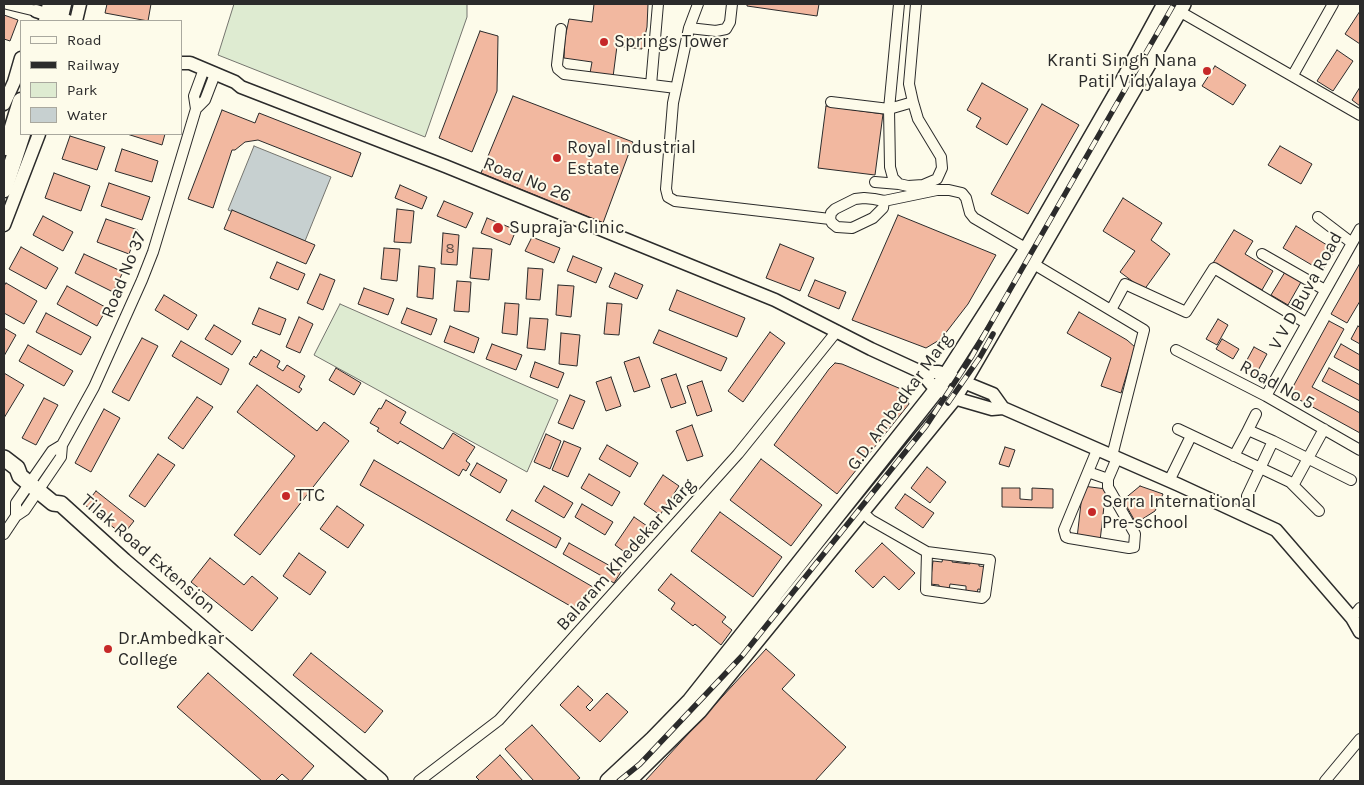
<!DOCTYPE html>
<html>
<head>
<meta charset="utf-8">
<style>
	body { margin:0 }
	#map { position:relative; width:1364px; height:785px; overflow:hidden; background:#fdfbea; font-family:Karla,sans-serif }
	canvas { display:block }
	.frame { position:absolute; inset:0; border:5px solid #2b2b2b; pointer-events:none }
	.legend { position:absolute; left:20px; top:20px; width:162px; height:115px; box-sizing:border-box; background:#fdfbea; border:1px solid #a9a89e; margin:0; padding:6px 9px; list-style:none; font-size:15px; color:#2b2b2b }
	.legend li { display:flex; align-items:center; gap:10px; height:25px }
	.legend b { width:25px; border:1px solid #a9a89e }
</style>
</head>
<body>
<div id="map">
<canvas width="1364" height="785"></canvas>
<div class="frame"></div>
<ul class="legend">
<li><b style="height:6px;background:#fdfbea"></b>Road</li>
<li><b style="height:6px;background:#2b2b2b"></b>Railway</li>
<li><b style="height:14px;background:#deebd1"></b>Park</li>
<li><b style="height:14px;background:#c7d0d0"></b>Water</li>
</ul>
</div>
<script>
const ctx = document.querySelector('canvas').getContext('2d');
ctx.lineJoin = 'round';
function fillPath(path, color) {
  ctx.fillStyle = color;
  ctx.fill(path, 'evenodd');
}
function poly(rows) {
  const path = new Path2D();
  for (const r of rows) {
    path.moveTo(r[0], r[1]);
    for (let i = 2; i < r.length; i += 2) path.lineTo(r[i], r[i + 1]);
  }
  return path;
}
function trace(path, color, width, dash) {
  ctx.strokeStyle = color;
  ctx.lineWidth = width;
  ctx.lineCap = dash ? 'butt' : 'round';
  ctx.setLineDash(dash || []);
  ctx.stroke(path);
}
function write(font, color, halo, rows, align = 'center') {
  ctx.font = font + ' Karla,sans-serif';
  ctx.lineWidth = 4;
  ctx.setLineDash([]);
  ctx.textBaseline = 'middle';
  ctx.strokeStyle = halo;
  ctx.fillStyle = color;
  for (const [text, x, y, turn = 0] of rows) {
    ctx.save();
    ctx.translate(x, y);
    ctx.rotate((+turn || 0) * Math.PI / 180);
    ctx.textAlign = isNaN(turn) ? turn : align;
    if (halo) ctx.strokeText(text, 0, 0);
    ctx.fillText(text, 0, 0);
    ctx.restore();
  }
}
const green = poly([
	[234,4,467,4,467,17,425,137,218,55,234,4],
	[340,304,558,400,527,472,314,355,340,304]
]);
const water = poly([
	[254,146,331,177,305,241,228,210,254,146]
]);
const building = poly([
	[107,4,151,4,148,21,105,13,107,4],
	[594,4,648,4,647,27,642,49,617,46,613,77,590,73,592,62,564,58,565,38,569,19,592,22,594,4],
	[747,4,819,4,817,16,747,6,747,4],
	[1360,11,1360,44,1345,34,1360,11],
	[4,15,18,20,10,41,4,39,4,15],
	[480,31,498,36,497,91,472,152,439,138,480,31],
	[1337,50,1353,61,1333,91,1317,81,1337,50],
	[1215,66,1246,85,1233,105,1202,86,1215,66],
	[982,83,1028,109,1007,145,976,127,981,118,967,110,982,83],
	[1360,87,1360,106,1352,100,1360,87],
	[513,96,633,142,603,223,481,173,513,96],
	[1042,104,1079,125,1028,214,991,194,1042,104],
	[826,106,883,114,875,175,818,168,826,106],
	[222,110,255,123,259,113,361,153,352,177,258,140,245,142,235,150,232,150,213,208,188,199,222,110],
	[127,134,165,134,162,145,127,134],
	[70,136,105,147,97,170,62,159,70,136],
	[1280,146,1312,164,1301,184,1268,165,1280,146],
	[122,149,158,161,152,182,115,171,122,149],
	[54,173,90,186,81,211,45,198,54,173],
	[109,183,150,197,142,220,101,206,109,183],
	[400,185,427,197,422,209,395,198,400,185],
	[1123,198,1162,223,1151,240,1170,254,1144,290,1120,272,1135,251,1103,231,1123,198],
	[444,201,473,213,466,228,437,216,444,201],
	[397,209,414,211,411,243,394,242,397,209],
	[232,210,315,245,306,264,224,229,232,210],
	[898,215,996,255,968,304,941,339,926,348,852,320,898,215],
	[43,216,73,232,63,251,33,235,43,216],
	[487,218,516,230,510,245,481,233,487,218],
	[106,219,138,230,129,254,97,242,106,219],
	[1296,226,1335,250,1322,271,1283,248,1296,226],
	[1234,230,1253,241,1245,254,1273,271,1262,290,1213,263,1234,230],
	[443,233,459,235,457,265,441,264,443,233],
	[532,237,560,248,554,263,525,251,532,237],
	[780,244,814,258,800,291,766,278,780,244],
	[21,247,58,268,46,289,9,269,21,247],
	[384,248,400,249,397,281,381,279,384,248],
	[473,248,492,249,489,280,470,278,473,248],
	[84,254,123,272,113,292,75,273,84,254],
	[573,256,602,268,596,283,567,271,573,256],
	[277,262,305,274,298,290,270,278,277,262],
	[1360,263,1360,301,1347,323,1331,314,1360,263],
	[419,266,435,268,433,299,417,297,419,266],
	[528,268,543,269,540,300,526,299,528,268],
	[1285,272,1301,282,1288,305,1271,295,1285,272],
	[615,273,643,285,637,299,609,287,615,273],
	[320,274,335,280,323,310,307,303,320,274],
	[815,280,846,292,839,309,808,296,815,280],
	[457,281,471,282,469,312,454,311,457,281],
	[6,283,37,301,24,324,4,313,4,286,6,283],
	[558,285,574,286,571,317,556,315,558,285],
	[67,286,107,308,97,326,57,304,67,286],
	[364,288,394,299,388,315,358,304,364,288],
	[677,290,745,318,737,337,669,310,677,290],
	[164,295,197,315,188,330,155,310,164,295],
	[505,303,519,304,517,335,502,333,505,303],
	[607,303,622,304,619,335,604,334,607,303],
	[259,308,286,319,280,335,252,324,259,308],
	[407,308,437,319,431,335,401,323,407,308],
	[1079,312,1127,340,1135,347,1121,393,1101,386,1111,358,1067,333,1079,312],
	[46,313,91,337,81,355,36,332,46,313],
	[299,317,313,324,300,353,286,347,299,317],
	[530,318,548,319,545,350,527,348,530,318],
	[1218,319,1228,325,1217,345,1206,339,1218,319],
	[1329,321,1344,329,1312,387,1360,413,1360,433,1289,394,1329,321],
	[214,325,241,341,232,355,205,339,214,325],
	[450,326,479,338,474,353,444,342,450,326],
	[1358,326,1360,328,1360,344,1351,339,1358,326],
	[4,328,16,335,4,356,4,328],
	[659,330,727,358,721,371,653,343,659,330],
	[770,332,785,343,743,402,728,391,770,332],
	[561,333,580,335,577,366,559,364,561,333],
	[142,338,158,346,129,401,112,392,142,338],
	[1222,339,1239,349,1233,359,1216,349,1222,339],
	[181,341,229,369,221,385,172,356,181,341],
	[492,344,522,355,516,370,486,359,492,344],
	[1341,344,1360,355,1360,371,1334,357,1341,344],
	[28,345,73,371,64,386,19,361,28,345],
	[1254,347,1267,354,1255,376,1242,369,1254,347],
	[261,350,280,361,277,367,283,371,287,365,305,376,299,387,302,389,299,393,249,364,254,356,256,358,261,350],
	[639,357,650,387,634,392,624,362,639,357],
	[535,362,564,373,558,388,530,377,535,362],
	[835,363,842,364,901,389,907,398,909,404,837,494,774,445,829,369,835,363],
	[336,368,361,383,354,395,329,380,336,368],
	[1329,368,1360,385,1360,401,1322,381,1329,368],
	[4,373,24,385,4,418,4,373],
	[676,374,686,403,671,408,661,379,676,374],
	[611,377,621,406,606,411,596,382,611,377],
	[702,381,712,411,697,416,687,386,702,381],
	[257,385,317,431,324,422,349,441,260,555,234,535,295,456,237,412,257,385],
	[570,395,585,401,573,429,558,423,570,395],
	[197,397,213,407,183,449,168,438,197,397],
	[44,398,58,405,36,445,22,438,44,398],
	[386,400,406,412,400,423,443,449,453,433,475,447,466,461,470,464,466,471,463,469,459,476,400,441,398,444,377,431,379,428,370,423,379,408,381,409,386,400],
	[104,409,120,418,91,472,75,463,104,409],
	[692,425,703,456,687,461,676,431,692,425],
	[546,434,561,441,550,469,534,462,546,434],
	[564,441,581,448,568,477,552,470,564,441],
	[607,445,638,463,630,477,599,459,607,445],
	[1005,447,1015,450,1009,467,999,464,1005,447],
	[158,454,175,465,145,507,129,496,158,454],
	[761,459,822,505,791,546,730,500,761,459],
	[374,460,593,587,579,611,360,485,374,460],
	[477,463,507,480,500,493,470,475,477,463],
	[927,467,946,482,930,503,911,488,927,467],
	[589,474,620,492,612,506,581,488,589,474],
	[663,475,679,486,660,515,644,504,663,475],
	[544,486,573,503,564,518,535,501,544,486],
	[1083,486,1106,489,1100,541,1077,538,1083,486],
	[1140,486,1163,494,1155,511,1136,523,1123,500,1140,486],
	[1002,488,1020,488,1020,499,1032,500,1032,488,1053,489,1053,508,1002,507,1002,488],
	[96,491,134,521,123,535,85,505,96,491],
	[905,494,934,513,923,528,895,508,905,494],
	[582,504,613,522,605,535,575,517,582,504],
	[337,506,364,525,348,548,320,529,337,506],
	[512,510,561,538,556,548,506,520,512,510],
	[720,512,782,557,753,597,691,551,720,512],
	[634,517,650,528,630,556,615,545,634,517],
	[569,543,621,572,614,583,563,554,569,543],
	[882,543,915,573,899,590,884,576,873,588,855,571,882,543],
	[299,553,326,572,310,595,283,576,299,553],
	[943,557,953,559,952,562,970,564,970,561,979,562,979,566,988,567,985,590,978,589,977,593,966,592,966,586,950,584,949,590,939,589,939,585,930,584,933,561,942,562,943,557],
	[210,558,244,585,252,576,278,598,252,631,191,582,210,558],
	[671,574,726,617,722,622,732,630,721,645,695,624,693,626,671,609,675,603,658,590,671,574],
	[766,649,795,675,782,689,846,747,815,781,645,781,766,649],
	[311,653,383,711,365,733,293,675,311,653],
	[208,673,314,766,301,781,290,781,282,774,275,781,262,781,177,707,208,673],
	[578,686,593,700,586,707,590,711,607,693,628,712,600,742,560,705,578,686],
	[532,725,580,778,576,781,534,781,505,749,532,725],
	[500,755,523,781,480,781,476,777,500,755]
]);
const minor = poly([
	[7,4,36,11],
	[698,4,689,28,673,103,666,189,668,197,675,201,830,219],
	[899,4,889,109,890,167,893,178,899,184,908,186,923,185,937,179,942,168,941,157,918,119,913,102,909,84,916,4],
	[1179,11,1360,115],
	[689,28,716,31,726,29,730,22,732,4],
	[561,29,557,65,558,69,564,74,676,88],
	[1293,75,1333,4],
	[651,85,658,4],
	[831,102,889,109,913,102],
	[196,109,205,100,215,74],
	[875,182,899,184],
	[864,198,874,199,884,201,883,208,873,218,852,228,837,227,832,223,830,219,831,213,835,209,855,199,864,198],
	[884,201,937,190,949,190,962,193,966,198,970,213,974,218,1027,249],
	[1318,217,1352,243],
	[1262,254,1325,290],
	[1027,260,1144,330,1112,456],
	[1111,310,1125,284,1186,312,1214,268,1306,323],
	[1176,350,1266,396,1360,450],
	[1266,396,1360,229],
	[1178,429,1290,482,1319,511],
	[1248,430,1256,414],
	[1273,441,1351,480],
	[1097,450,1064,530,1066,537,1069,538,1129,548,1134,547,1135,534,1108,487,1108,479,1117,458],
	[1234,456,1248,430,1273,441,1247,496],
	[1088,472,1108,479],
	[1169,481,1191,436],
	[1294,484,1324,429],
	[861,511,871,520,927,552,990,560,985,595,982,598,926,590,927,552],
	[16,516,16,503,52,451,62,445],
	[4,534,16,516,25,510,61,457,62,445,94,387,142,280,153,252,196,109,194,96,204,69],
	[1352,618,1360,608],
	[419,781,499,720,738,454,837,331],
	[1325,781,1360,739]
]);
const tertiary = poly([
	[36,11,68,21],
	[76,21,80,4],
	[181,63,190,63,235,82,241,87,445,166,775,300,871,349,921,372,931,384,954,398,992,409,1003,408,1179,485,1276,530,1352,618,1360,632],
	[4,104,14,82,21,58],
	[4,225,39,134],
	[921,372,939,372,993,394,1003,408]
]);
const secondary = poly([
	[4,458,17,468,20,476,53,503,61,504,124,561,380,781],
	[608,781,653,739,690,701,938,388,1027,249,1115,96,1165,4],
	[628,781,699,711,954,398,1183,4]
]);
const primary = poly([
	[47,21,51,4],
	[59,21,63,4],
	[7,147,21,101],
	[4,189,22,134]
]);
const rail = poly([
	[948,403,980,357,993,334],
	[619,781,640,764,742,656,926,426,972,356,1174,4]
]);
const markers = [
	[604,42,5,"#c62828"],
	[1207,71,5,"#c62828"],
	[557,158,5,"#c62828"],
	[498,228,6,"#c62828"],
	[286,496,5,"#c62828"],
	[1092,512,5,"#c62828"],
	[108,649,5,"#c62828"]
];
const numberNames = [
	["8",450,249]
];
const poiNames = [
	["Springs Tower",614,42],
	["Kranti Singh Nana",1197,61,"right"],
	["Patil Vidyalaya",1197,82,"right"],
	["Royal Industrial",567,148],
	["Estate",567,169],
	["Supraja Clinic",509,228],
	["TTC",296,496],
	["Serra International",1102,502],
	["Pre-school",1102,523],
	["Dr.Ambedkar",118,639],
	["College",118,660]
];
const streetNames = [
	["Road No 26",527,180,22],
	["Road No 37",124,275,-68],
	["V V D Buva Road",1306,291,-61],
	["Road No 5",1277,385,29],
	["G.D. Ambedkar Marg",900,402,-54],
	["Tilak Road Extension",148,554,41],
	["Balaram Khedekar Marg",626,555,-48]
];
fillPath(green, '#deebd1');
trace(green, '#74746e', 1);
fillPath(water, '#c7d0d0');
trace(water, '#74746e', 1);
fillPath(building, '#f2b8a0');
trace(building, '#2b2b2b', 1);
trace(minor, '#2b2b2b', 12);
trace(tertiary, '#2b2b2b', 15);
trace(secondary, '#2b2b2b', 18);
trace(primary, '#2b2b2b', 19);
trace(minor, '#fdfbea', 10);
trace(tertiary, '#fdfbea', 12);
trace(secondary, '#fdfbea', 15);
trace(primary, '#fdfbea', 16);
trace(rail, '#2b2b2b', 5.5);
trace(rail, '#fdfbea', 4, [11]);
for (const [x, y, r, color] of markers) {
  const dot = new Path2D();
  dot.arc(x, y, r, 0, 2 * Math.PI);
  ctx.fillStyle = color;
  ctx.fill(dot);
  trace(dot, '#fdfbea', 2);
}
write('15px', '#5d4e48', null, numberNames);
write('18px', '#2b2b2b', '#fdfbea', poiNames, 'left');
write('18px', '#2b2b2b', '#fdfbea', streetNames);
</script>
</body>
</html>
